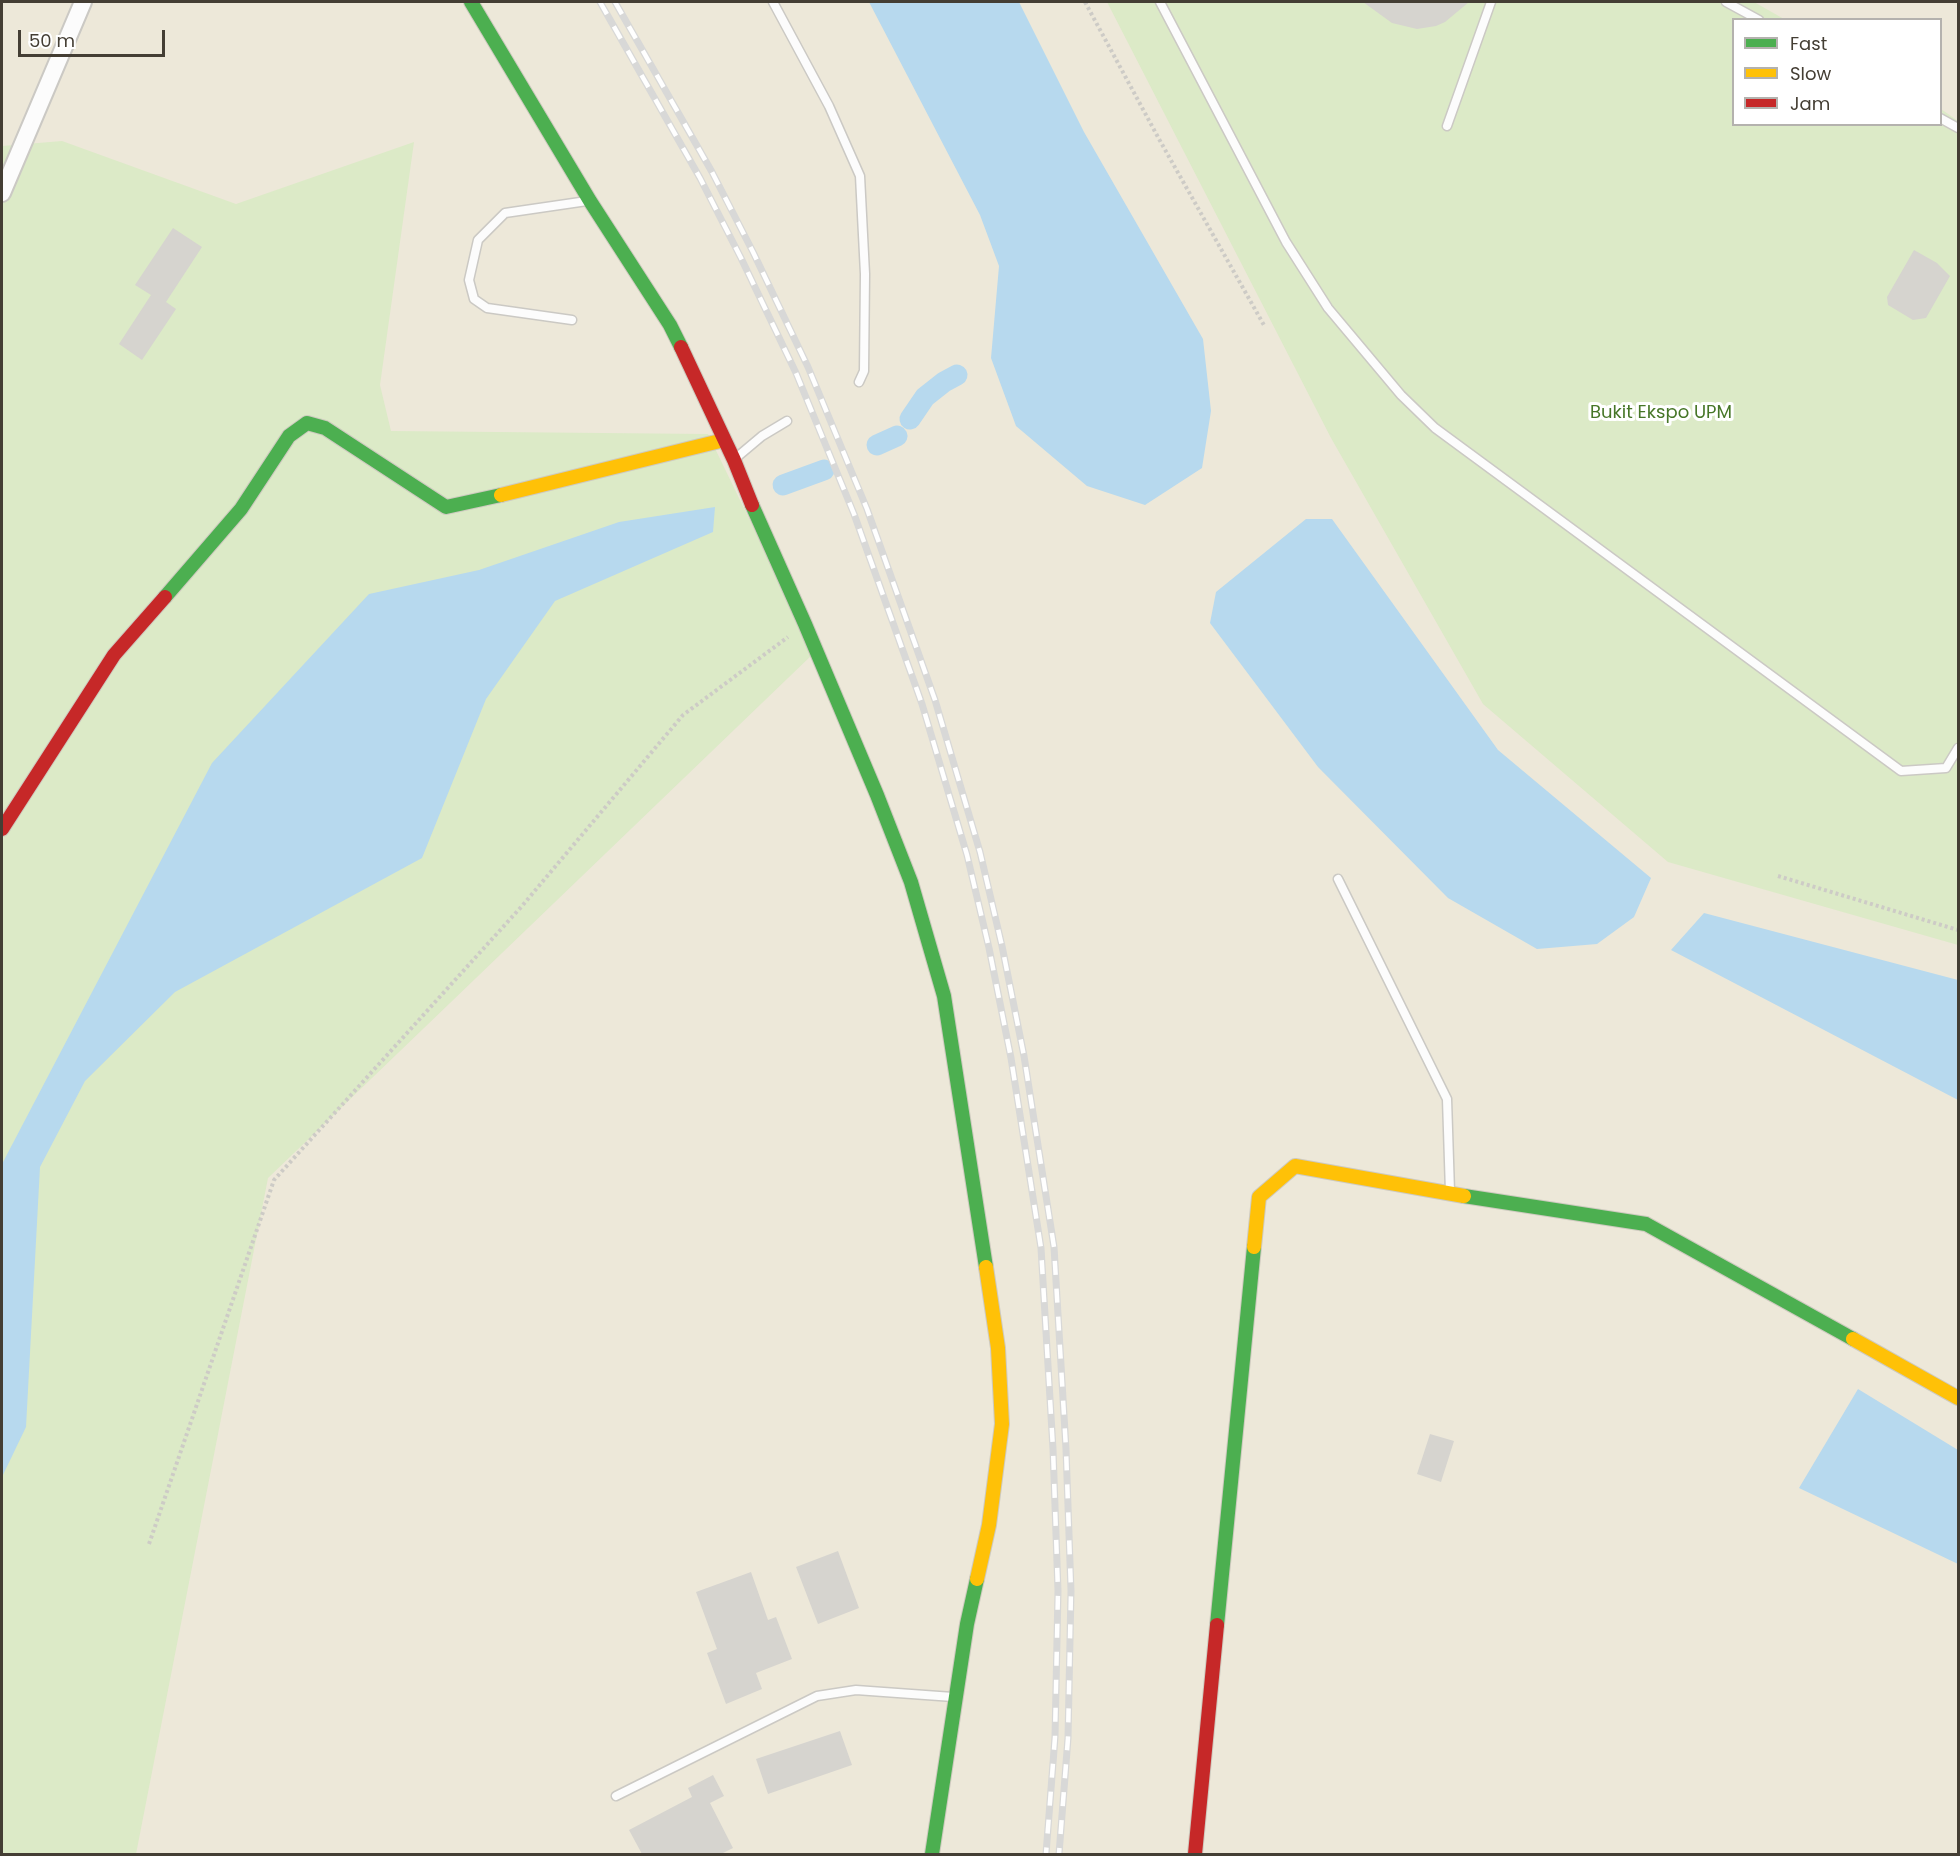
<!DOCTYPE html>
<html>
<head>
<meta charset="utf-8">
<style>
	body { margin:0 }
	#map { position:relative; width:1960px; height:1856px; overflow:hidden; background:#eeede8; font-family:Poppins,sans-serif }
	canvas { display:block }
	.frame { position:absolute; inset:0; border:3px solid #443e34; pointer-events:none }
	.legend { position:absolute; left:1732px; top:18px; width:210px; height:108px; box-sizing:border-box; background:#fff; border:2px solid #b4b2ae; margin:0; padding:8px 10px; list-style:none; font-size:18px; color:#443e34 }
	.legend li { display:flex; align-items:center; gap:12px; height:30px }
	.legend b { width:30px; border:2px solid #b4b2ae }
	.scale { position:absolute; left:18px; top:30px; width:147px; height:27px; box-sizing:border-box; border:3px solid #443e34; border-top:0; padding-left:8px; font-size:18px; line-height:21px; white-space:nowrap; color:#443e34; -webkit-text-stroke:4px #fff; paint-order:stroke }
</style>
</head>
<body>
<div id="map">
<canvas width="1960" height="1856"></canvas>
<div class="frame"></div>
<ul class="legend">
<li><b style="height:8px;background:#4caf50"></b>Fast</li>
<li><b style="height:8px;background:#ffc107"></b>Slow</li>
<li><b style="height:8px;background:#c62828"></b>Jam</li>
</ul>
<div class="scale">50 m</div>
</div>
<script>
const ctx = document.querySelector('canvas').getContext('2d');
ctx.lineJoin = 'round';
function fillPath(path, color) {
  ctx.fillStyle = color;
  ctx.fill(path, 'evenodd');
}
function poly(rows) {
  const path = new Path2D();
  for (const r of rows) {
    path.moveTo(r[0], r[1]);
    for (let i = 2; i < r.length; i += 2) path.lineTo(r[i], r[i + 1]);
  }
  return path;
}
function trace(path, color, width, dash) {
  ctx.strokeStyle = color;
  ctx.lineWidth = width;
  ctx.lineCap = dash ? 'butt' : 'round';
  ctx.setLineDash(dash || []);
  ctx.stroke(path);
}
function write(font, color, halo, rows, align = 'center') {
  ctx.font = font + ' Poppins,sans-serif';
  ctx.lineWidth = 6;
  ctx.setLineDash([]);
  ctx.textBaseline = 'middle';
  ctx.strokeStyle = halo;
  ctx.fillStyle = color;
  for (const [text, x, y, turn = 0] of rows) {
    ctx.save();
    ctx.translate(x, y);
    ctx.rotate((+turn || 0) * Math.PI / 180);
    ctx.textAlign = isNaN(turn) ? turn : align;
    if (halo) ctx.strokeText(text, 0, 0);
    ctx.fillText(text, 0, 0);
    ctx.restore();
  }
}
const education = poly([
	[2,2,1958,2,1958,1854,2,1854],
	[1734,20,1940,20,1940,124,1734,124]
]);
const green = poly([
	[1107,2,1754,2,1784,19,1734,20,1734,124,1940,124,1941,109,1958,121,1958,945,1668,862,1483,704,1331,438],
	[62,141,236,204,414,142,380,385,391,431,708,434,814,653,268,1178,136,1854,2,1854,2,146]
]);
const water = poly([
	[869,2,1019,2,1084,132,1203,339,1211,411,1202,468,1145,505,1087,486,1016,426,991,358,999,266,980,215],
	[715,507,713,532,555,601,486,699,422,858,175,992,85,1081,40,1167,26,1427,2,1477,2,1164,212,763,369,594,479,570,619,522],
	[1306,519,1332,519,1498,750,1651,878,1634,917,1597,944,1537,949,1448,898,1318,767,1210,623,1216,592],
	[1704,913,1958,980,1958,1100,1671,950],
	[1858,1389,1958,1450,1958,1564,1799,1488]
]);
const canal = poly([
	[910,419,925,397,944,382,957,375],
	[877,445,897,436],
	[783,485,824,470]
]);
const building = poly([
	[1363,2,1469,2,1445,22,1436,26,1417,29,1392,23],
	[173,228,202,247,166,302,176,309,142,360,119,344,151,295,135,285],
	[1914,250,1937,263,1950,276,1926,318,1913,320,1888,305,1887,297],
	[1430,1434,1454,1441,1441,1482,1417,1474],
	[838,1551,859,1608,818,1624,796,1567],
	[751,1572,768,1620,776,1617,792,1659,756,1673,762,1689,726,1704,707,1653,717,1649,696,1592],
	[840,1731,852,1765,768,1794,756,1759],
	[713,1775,724,1796,710,1803,733,1848,721,1854,642,1854,629,1830,692,1797,688,1788]
]);
const path = poly([
	[1085,2,1159,139,1265,327],
	[1778,876,1958,930],
	[149,1544,274,1180,522,906,683,715,788,637]
]);
const lane = poly([
	[773,2,829,106,860,176,865,274,864,371,859,382],
	[1160,2,1286,242,1328,308,1401,395,1435,428,1901,771,1946,768,1958,748],
	[1726,2,1759,20],
	[1940,118,1958,128],
	[1447,126,1491,2],
	[572,320,487,308,474,299,469,280,478,240,505,213,587,201],
	[737,457,762,436,787,421],
	[1338,879,1447,1099,1450,1192],
	[616,1796,817,1696,856,1690,953,1697]
]);
const street = poly([
	[2,193,83,2]
]);
const fast = poly([
	[471,2,590,201,670,325,681,347],
	[752,505,805,624,877,795,911,882,944,996,986,1267],
	[165,597,241,509,289,436,307,423,325,428,446,507,501,495],
	[1464,1196,1646,1224,1853,1339],
	[1217,1625,1254,1247],
	[932,1854,967,1624,977,1579]
]);
const slow = poly([
	[501,495,724,440],
	[1254,1247,1259,1197,1295,1166,1464,1196],
	[1853,1339,1958,1398],
	[977,1579,989,1525,1002,1424,998,1348,986,1267]
]);
const jam = poly([
	[681,347,734,460,752,505],
	[2,829,114,655,165,597],
	[1195,1854,1217,1625]
]);
const rail = poly([
	[600,2,700,178,741,258,796,373,854,514,922,704,967,855,989,948,1011,1058,1041,1248,1053,1449,1058,1591,1055,1737,1046,1854],
	[615,2,712,172,753,252,808,367,867,509,935,700,980,852,1002,946,1024,1056,1054,1247,1066,1449,1071,1591,1068,1738,1059,1854]
]);
const parkNames = [
	["Bukit Ekspo UPM",1661,413]
];
fillPath(education, '#ede8d9');
fillPath(green, '#dceac7');
fillPath(water, '#b7d9ee');
trace(canal, '#b7d9ee', 21);
fillPath(building, '#d6d4cf');
trace(lane, '#cbc9c4', 11);
trace(street, '#cbc9c4', 20);
trace(fast, '#cecabf', 16);
trace(slow, '#cecabf', 16);
trace(jam, '#cecabf', 16);
trace(path, '#cdcbc6', 4, [3, 3]);
trace(lane, '#fcfcfc', 8);
trace(street, '#fcfcfc', 16);
trace(fast, '#4caf50', 14);
trace(slow, '#ffc107', 14);
trace(jam, '#c62828', 14);
trace(rail, '#d8d8d7', 7);
trace(rail, '#fff', 4.5, [14]);
write('18px', '#467627', '#fff', parkNames);
</script>
</body>
</html>
